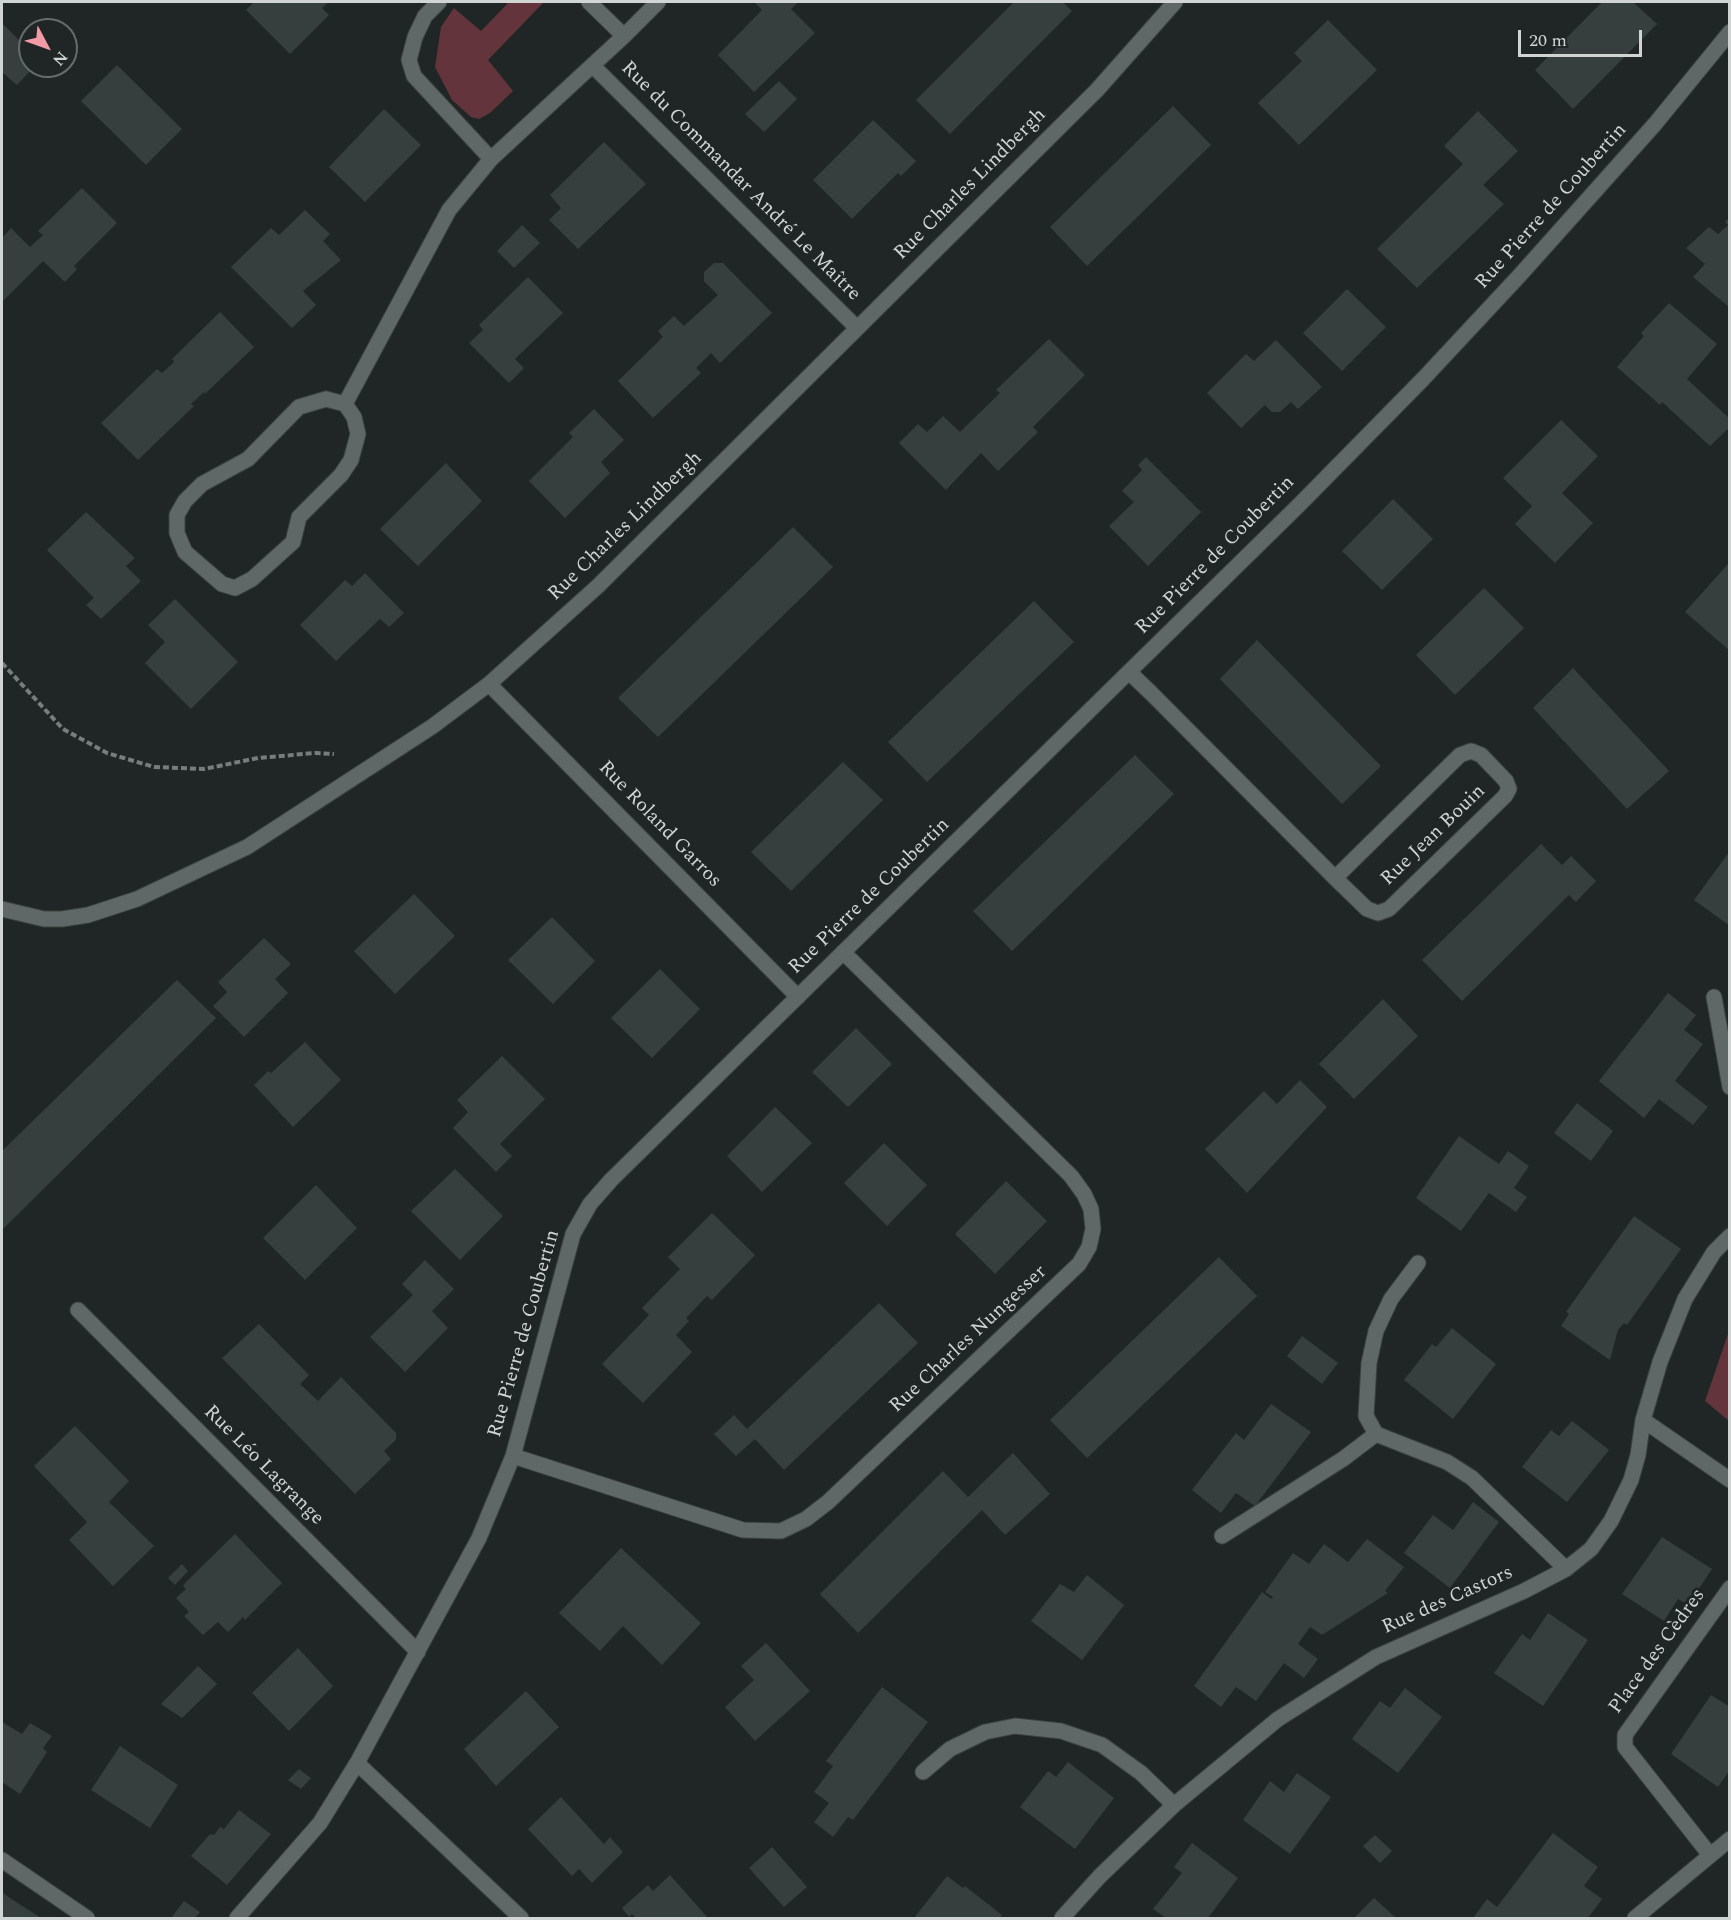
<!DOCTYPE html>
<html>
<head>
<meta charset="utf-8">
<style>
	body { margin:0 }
	#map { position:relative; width:1731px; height:1920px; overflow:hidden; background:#1f2625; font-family:Spectral,serif }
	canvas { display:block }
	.frame { position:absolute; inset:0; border:3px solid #d0d5d4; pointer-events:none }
	.north { position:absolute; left:18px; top:18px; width:60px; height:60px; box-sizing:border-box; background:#1f2625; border:2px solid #666c6b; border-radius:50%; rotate:131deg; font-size:16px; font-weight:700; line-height:24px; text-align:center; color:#d0d5d4 }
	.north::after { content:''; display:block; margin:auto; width:21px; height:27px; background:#f39aa7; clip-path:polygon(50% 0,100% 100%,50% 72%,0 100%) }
	.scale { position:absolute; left:1518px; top:30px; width:124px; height:27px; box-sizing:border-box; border:3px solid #d0d5d4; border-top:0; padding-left:8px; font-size:18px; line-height:21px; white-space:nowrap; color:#d0d5d4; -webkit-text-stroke:4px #1f2625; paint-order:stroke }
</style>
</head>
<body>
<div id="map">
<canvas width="1731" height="1920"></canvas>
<div class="frame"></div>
<div class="north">N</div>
<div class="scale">20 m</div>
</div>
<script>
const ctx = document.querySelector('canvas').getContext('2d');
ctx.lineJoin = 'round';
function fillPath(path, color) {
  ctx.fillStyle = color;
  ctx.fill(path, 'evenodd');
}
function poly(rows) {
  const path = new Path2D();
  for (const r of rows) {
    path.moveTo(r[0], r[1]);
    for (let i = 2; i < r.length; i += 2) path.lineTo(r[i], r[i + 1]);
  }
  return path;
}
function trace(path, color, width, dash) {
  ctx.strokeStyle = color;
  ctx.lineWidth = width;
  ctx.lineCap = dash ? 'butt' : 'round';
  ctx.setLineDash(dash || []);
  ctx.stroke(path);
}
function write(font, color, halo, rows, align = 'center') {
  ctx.font = font + ' Spectral,serif';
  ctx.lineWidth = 6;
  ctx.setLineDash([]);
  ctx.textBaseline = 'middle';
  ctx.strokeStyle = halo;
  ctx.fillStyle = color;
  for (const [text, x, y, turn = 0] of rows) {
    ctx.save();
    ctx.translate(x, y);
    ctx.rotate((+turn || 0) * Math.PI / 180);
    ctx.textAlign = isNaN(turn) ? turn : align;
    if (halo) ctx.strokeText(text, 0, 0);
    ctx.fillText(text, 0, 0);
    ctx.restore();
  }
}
const green = poly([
	[509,2,544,2,488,60,513,91,490,113,479,119,471,117,452,100,435,67,441,27,454,8,481,31],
	[1729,1331,1729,1421,1705,1401]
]);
const building = poly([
	[254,2,329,2,322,8,329,15,290,54,246,10],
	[754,2,798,2,791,9,815,33,754,92,718,55,762,10],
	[1014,2,1063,2,1072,11,950,134,916,100],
	[1602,2,1633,2,1657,24,1573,109,1535,70],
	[1328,20,1377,70,1299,145,1258,103,1302,61,1294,53],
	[2,23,25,46,30,42,30,66,35,66,17,85,3,73,2,75],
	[117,65,182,129,146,165,81,101],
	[779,81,797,99,764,132,745,114],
	[1173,106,1211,145,1087,266,1050,227],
	[384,109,421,145,365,202,329,167],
	[1478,111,1518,151,1483,185,1504,204,1417,288,1377,249,1463,164,1444,146],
	[873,120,916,161,901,176,898,173,852,219,813,180],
	[604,142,646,184,578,249,549,220,561,208,550,195],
	[82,188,117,223,74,266,77,269,65,282,43,261,2,302,2,238,11,228,30,247,43,235,38,231],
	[305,210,330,234,323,241,341,260,303,291,316,305,292,328,231,267,271,228,279,235],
	[1730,217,1730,308,1693,277,1705,264,1686,248,1709,227,1718,234,1728,225,1725,222],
	[522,225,540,243,514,268,497,251],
	[714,263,723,263,772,313,720,363,711,353,696,368,701,373,653,418,618,381,663,337,658,331,674,316,684,326,718,295,704,281,704,272],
	[528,277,563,313,515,359,524,368,509,383,469,343,483,330,479,325],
	[1347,289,1386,327,1342,371,1303,333],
	[1669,303,1717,344,1687,379,1730,419,1730,427,1710,446,1662,402,1660,405,1617,367,1644,336,1641,333],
	[220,312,254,347,205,394,204,392,191,404,194,406,138,460,101,423,157,369,162,373,174,362,172,359],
	[1049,339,1085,375,1033,427,1038,432,998,471,981,453,946,490,899,443,918,424,927,432,943,416,960,432,1000,393,996,390],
	[1276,340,1322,387,1298,409,1291,402,1280,412,1272,412,1265,405,1241,428,1207,393,1246,354,1254,361],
	[594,409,624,440,601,462,610,473,565,518,529,481,573,437,569,433],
	[1561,420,1598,456,1562,493,1593,523,1555,563,1515,524,1532,506,1503,478],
	[1146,457,1201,512,1148,566,1109,526,1134,502,1122,491,1142,470,1138,465],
	[446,463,482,501,418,566,380,529],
	[1393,499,1433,539,1382,590,1342,551],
	[86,512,135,558,126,566,141,581,101,619,86,605,94,598,47,550],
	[793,527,833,567,658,737,618,698],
	[1728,564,1730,565,1730,651,1685,612],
	[365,573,404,613,389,627,380,619,336,661,300,625,345,580,352,586],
	[1484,588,1524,628,1455,695,1416,655],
	[175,599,238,662,191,709,145,663,165,642,148,625],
	[1034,601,1074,642,927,782,888,742],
	[1257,640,1381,766,1342,804,1220,679],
	[1573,668,1669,771,1627,809,1533,708],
	[1135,755,1174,794,1012,951,973,911],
	[843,762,883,800,791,891,751,852],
	[1541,844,1562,865,1571,856,1596,881,1576,902,1569,895,1462,1001,1422,960],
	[1730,851,1730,926,1694,900],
	[414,894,455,936,395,994,354,951],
	[552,917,595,961,553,1004,508,960],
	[264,938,291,964,275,979,288,993,244,1037,213,1006,227,992,218,982],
	[660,969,700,1009,652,1058,611,1018],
	[177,980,216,1018,2,1230,2,1151],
	[1668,993,1696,1015,1684,1030,1703,1044,1675,1081,1708,1107,1693,1125,1659,1099,1644,1118,1599,1081],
	[1383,999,1418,1036,1354,1099,1319,1064],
	[856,1028,892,1064,848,1107,812,1072],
	[305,1042,341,1080,293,1127,254,1085,268,1071,271,1073],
	[502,1056,545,1099,500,1144,512,1156,496,1172,453,1128,468,1112,457,1100],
	[1300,1080,1327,1107,1247,1193,1205,1149,1264,1091,1277,1104],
	[1577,1103,1613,1131,1591,1161,1554,1133],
	[775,1107,812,1143,762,1192,727,1156],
	[1459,1136,1499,1164,1508,1151,1529,1166,1514,1188,1527,1197,1516,1212,1489,1193,1461,1231,1416,1198],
	[884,1143,927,1185,887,1226,844,1183],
	[455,1169,503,1216,460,1260,411,1211],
	[1006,1181,1047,1221,995,1274,955,1234],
	[316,1185,357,1228,305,1280,263,1238],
	[712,1213,755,1255,712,1300,707,1296,686,1318,689,1321,676,1335,692,1352,643,1403,602,1364,649,1315,642,1308,680,1269,668,1257],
	[1634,1216,1681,1249,1627,1325,1624,1323,1618,1330,1610,1360,1561,1326,1569,1314,1566,1312],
	[1219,1257,1257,1296,1087,1458,1050,1420],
	[425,1260,454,1289,432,1311,448,1328,405,1372,370,1337,413,1295,402,1284],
	[879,1303,918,1343,784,1470,755,1439,736,1456,714,1434,734,1415,747,1429],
	[259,1324,309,1375,300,1384,318,1401,341,1377,396,1433,396,1440,384,1451,391,1459,355,1494,222,1358],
	[1452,1328,1496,1364,1453,1419,1404,1380,1432,1344,1436,1347],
	[1302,1336,1338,1363,1322,1384,1287,1356],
	[1271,1404,1311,1432,1255,1506,1236,1493,1221,1513,1192,1490,1236,1433,1244,1440],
	[1572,1421,1609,1450,1567,1502,1522,1467,1551,1430,1559,1436],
	[75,1426,129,1481,109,1502,154,1546,113,1586,69,1540,87,1522,34,1466],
	[1013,1453,1050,1494,1005,1535,982,1510,858,1633,820,1594,943,1471,968,1497],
	[1473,1502,1499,1522,1450,1588,1404,1553,1433,1515,1453,1530],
	[235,1534,282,1583,245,1620,243,1617,228,1632,218,1622,203,1635,184,1616,189,1612,176,1598,186,1589,183,1586,186,1582],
	[1662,1537,1712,1569,1688,1605,1678,1599,1664,1621,1622,1594],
	[1367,1539,1404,1567,1385,1591,1388,1593,1322,1635,1310,1627,1298,1644,1318,1659,1304,1678,1284,1663,1256,1701,1236,1687,1221,1707,1194,1686,1262,1592,1271,1599,1273,1597,1265,1592,1293,1553,1309,1564,1324,1544,1348,1562],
	[621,1548,701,1623,662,1665,623,1626,600,1651,559,1613],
	[182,1564,188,1571,175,1585,168,1578],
	[1087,1575,1124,1605,1082,1660,1031,1621,1060,1584,1074,1592],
	[1548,1613,1588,1640,1543,1706,1494,1673,1522,1634,1530,1640],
	[766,1643,810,1691,755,1741,725,1707,754,1680,741,1666],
	[298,1648,333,1686,289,1731,252,1693],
	[198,1666,217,1684,182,1718,161,1704],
	[882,1687,928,1722,853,1820,848,1817,833,1837,814,1822,829,1803,814,1792,833,1766,826,1761],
	[1405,1688,1442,1717,1398,1773,1352,1739,1380,1701,1390,1708],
	[526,1691,559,1727,496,1786,464,1749],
	[1711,1695,1730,1707,1730,1770,1718,1787,1671,1754],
	[2,1722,22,1734,30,1723,52,1736,43,1748,47,1752,20,1794,2,1782],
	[120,1746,178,1785,150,1828,91,1790],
	[1068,1762,1114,1798,1075,1849,1020,1807,1048,1771,1056,1777],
	[299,1769,311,1778,301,1789,288,1780],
	[1297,1773,1331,1797,1290,1854,1243,1820,1270,1781,1284,1792],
	[561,1797,604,1844,610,1837,623,1852,592,1883,579,1869,572,1876,528,1829],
	[239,1810,271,1834,227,1885,191,1856,210,1834,214,1835,220,1827,224,1829],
	[1553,1833,1598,1867,1584,1886,1602,1899,1588,1918,1473,1918,1487,1899,1497,1907],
	[1375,1835,1392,1851,1380,1863,1363,1846],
	[1192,1843,1238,1878,1208,1918,1166,1918,1153,1909,1182,1873,1174,1867],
	[772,1847,807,1887,784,1907,749,1868],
	[670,1875,708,1918,636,1918,632,1914,629,1917,622,1908,648,1885,653,1891],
	[947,1876,963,1888,965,1886,1002,1915,999,1918,914,1918],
	[2,1892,10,1898,41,1918,2,1918],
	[1374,1898,1396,1918,1354,1918],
	[184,1901,200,1912,195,1918,171,1918]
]);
const path = poly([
	[2,663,63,729,107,753,154,767,204,769,258,758,315,753,334,754]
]);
const street = poly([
	[439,2,425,16,415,37,409,60,414,76,491,159,624,36,589,2],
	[624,36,658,2],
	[593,66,857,328],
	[326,399,345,404,354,417,358,434,351,460,341,475,299,517,293,542,252,579,235,588,222,584,185,552,177,533,177,515,185,501,202,484,248,459,299,407,326,399],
	[345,404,449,210,491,159],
	[1129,672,1151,693,1335,878,1367,909,1378,913,1389,909,1505,796,1509,789,1506,781,1481,755,1471,751,1460,755,1335,878],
	[489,684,798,997],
	[2,909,44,919,62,919,88,915,137,899,247,847,433,726,489,684,598,586,1097,90,1175,2],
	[1714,997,1730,1087],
	[1418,1263,1391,1299,1376,1331,1369,1363,1366,1416,1376,1434,1447,1462,1472,1478,1566,1569],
	[78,1310,418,1652],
	[1643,1420,1730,1480],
	[513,1456,743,1530,781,1531,806,1519,828,1502,1079,1264,1089,1247,1093,1229,1091,1209,1084,1194,1071,1176,843,952],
	[1222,1536,1343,1459,1376,1434],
	[357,1763,521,1918],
	[923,1772,950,1749,985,1732,1015,1726,1061,1731,1102,1745,1141,1773,1174,1805],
	[1710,1855,1625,1747,1625,1735,1730,1588],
	[2,1860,87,1918],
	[237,1918,320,1823,357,1763,479,1538,513,1456,573,1234,590,1204,611,1180,1300,504,1423,379,1520,275,1655,124,1730,32],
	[1062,1918,1100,1876,1174,1805,1278,1719,1376,1657,1524,1591,1566,1569,1591,1549,1611,1521,1631,1480,1638,1455,1643,1420,1660,1362,1685,1299,1714,1252,1730,1236],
	[1635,1918,1730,1839]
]);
const streetNames = [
	["Rue du Commandar André Le Maître",740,182,45],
	["Rue Charles Lindbergh",971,185,-45],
	["Rue Pierre de Coubertin",1552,207,-48],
	["Rue Charles Lindbergh",626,527,-44],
	["Rue Pierre de Coubertin",1216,556,-45],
	["Rue Roland Garros",659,825,46],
	["Rue Jean Bouin",1434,836,-44],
	["Rue Pierre de Coubertin",870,897,-44],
	["Rue Pierre de Coubertin",525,1334,-74],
	["Rue Charles Nungesser",969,1340,-43],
	["Rue Léo Lagrange",263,1466,45],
	["Rue des Castors",1448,1601,-24],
	["Place des Cèdres",1658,1652,-54]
];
fillPath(green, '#63343b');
fillPath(building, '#373f3e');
trace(street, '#3d4241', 17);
trace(path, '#777d7c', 4, [6, 3]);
trace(street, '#5f6866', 15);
write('20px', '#d0d5d4', '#1f2625', streetNames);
</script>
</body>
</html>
